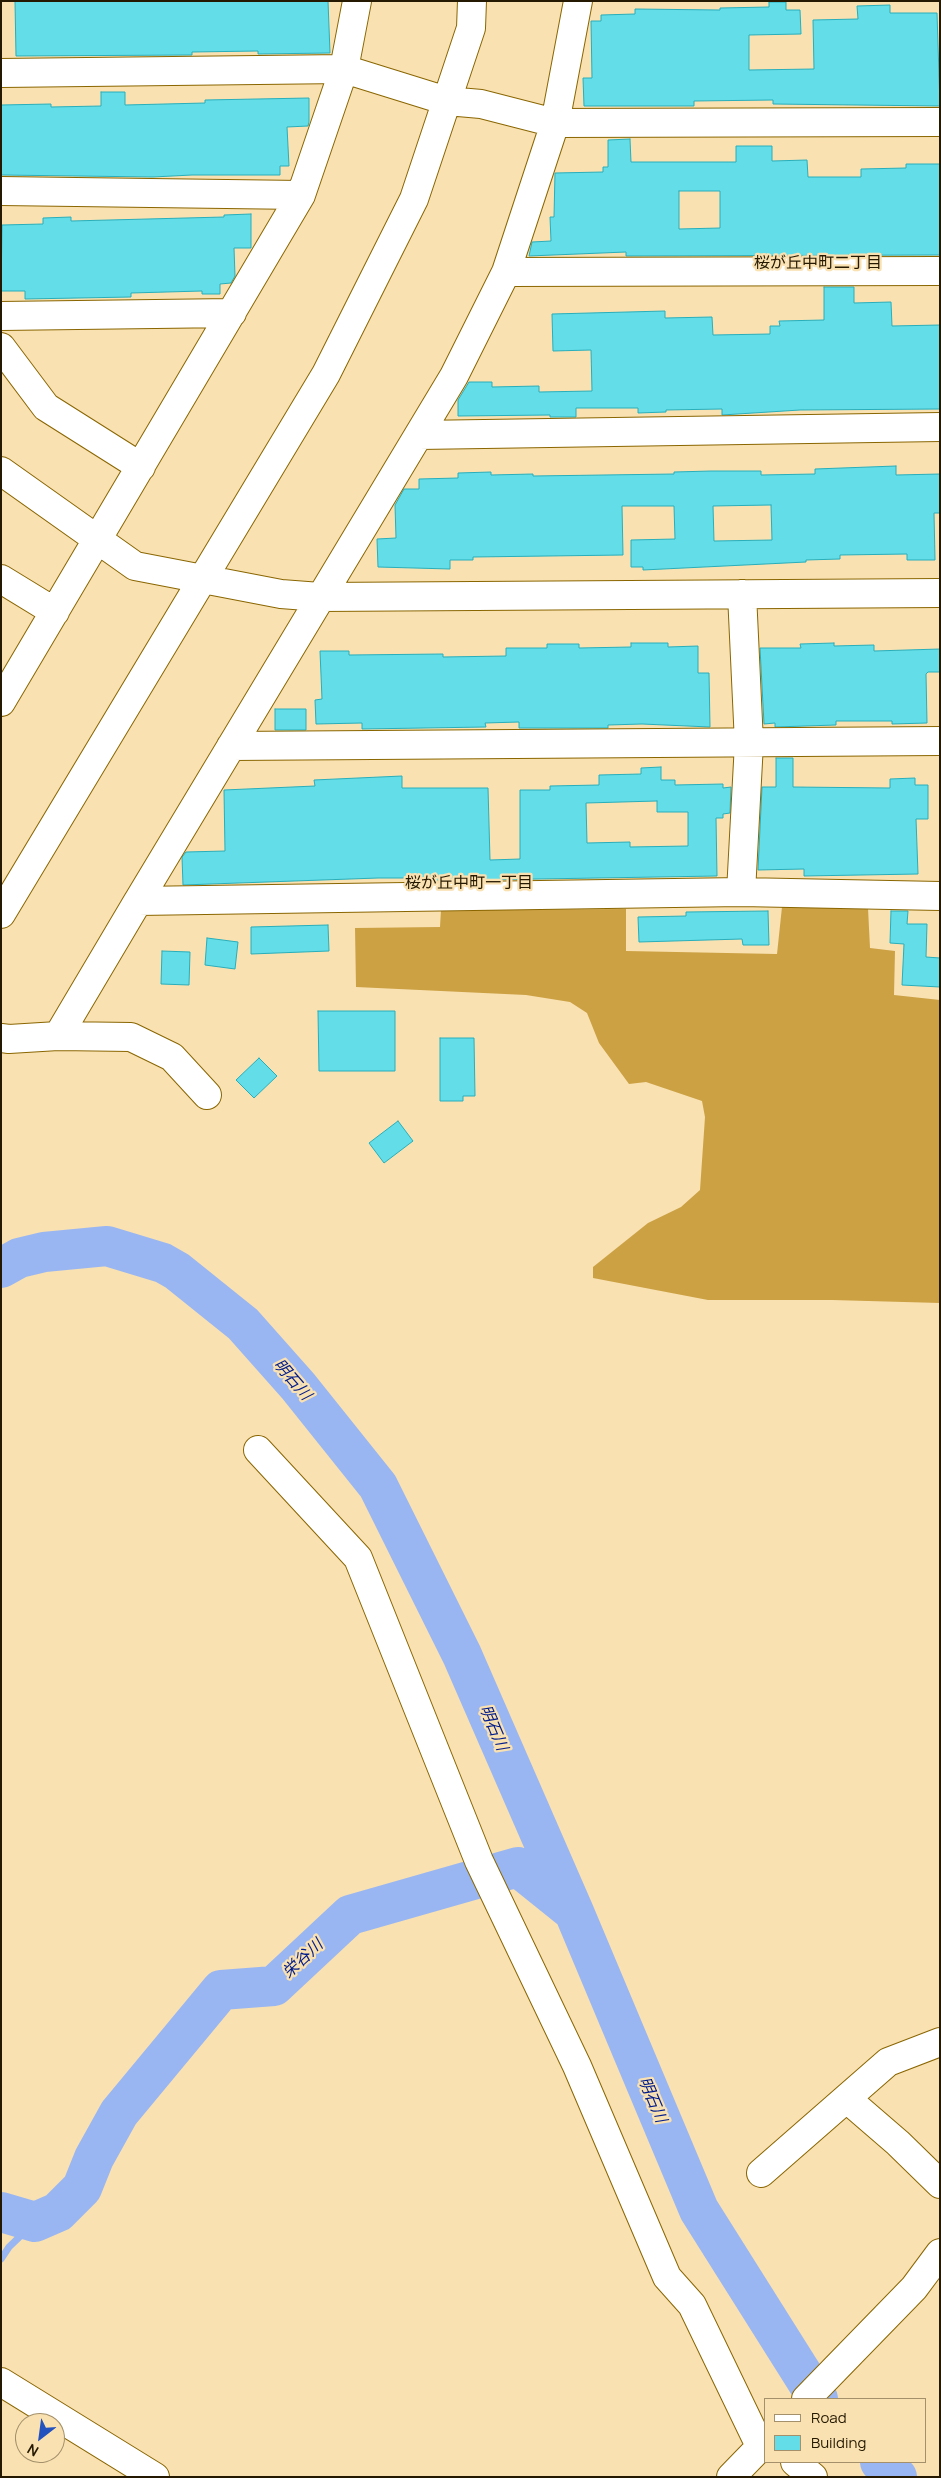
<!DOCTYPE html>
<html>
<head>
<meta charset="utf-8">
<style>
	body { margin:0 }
	#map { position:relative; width:941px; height:2478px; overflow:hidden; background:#f9e1b2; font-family:Manrope,sans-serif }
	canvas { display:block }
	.frame { position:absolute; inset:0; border:2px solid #251901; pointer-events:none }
	.legend { position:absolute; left:764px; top:2398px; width:162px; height:65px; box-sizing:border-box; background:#f9e1b2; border:1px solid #a4916b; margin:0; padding:6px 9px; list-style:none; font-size:15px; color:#251901 }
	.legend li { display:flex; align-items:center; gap:10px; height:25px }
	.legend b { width:25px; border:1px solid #a4916b }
	.north { position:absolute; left:15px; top:2413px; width:50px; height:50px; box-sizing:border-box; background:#f9e1b2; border:1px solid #a4916b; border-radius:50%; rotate:210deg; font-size:14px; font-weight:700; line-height:20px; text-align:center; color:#251901 }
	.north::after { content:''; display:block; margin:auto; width:18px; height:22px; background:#2351be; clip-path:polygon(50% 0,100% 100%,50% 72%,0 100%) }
</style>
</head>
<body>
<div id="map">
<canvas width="941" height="2478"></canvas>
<div class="frame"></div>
<ul class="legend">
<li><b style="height:6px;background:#fff"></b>Road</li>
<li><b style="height:14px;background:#63dde8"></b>Building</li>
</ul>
<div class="north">N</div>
</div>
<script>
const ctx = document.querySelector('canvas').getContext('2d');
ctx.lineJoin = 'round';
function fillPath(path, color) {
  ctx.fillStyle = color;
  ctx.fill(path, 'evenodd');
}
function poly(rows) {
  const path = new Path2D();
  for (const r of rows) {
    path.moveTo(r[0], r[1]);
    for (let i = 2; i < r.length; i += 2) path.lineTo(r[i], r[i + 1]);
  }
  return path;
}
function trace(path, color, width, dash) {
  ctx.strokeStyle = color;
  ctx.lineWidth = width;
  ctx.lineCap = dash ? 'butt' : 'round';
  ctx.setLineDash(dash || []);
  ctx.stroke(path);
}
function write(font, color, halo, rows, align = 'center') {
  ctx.font = font + ' Manrope,"Noto Sans JP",sans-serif';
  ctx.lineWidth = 4.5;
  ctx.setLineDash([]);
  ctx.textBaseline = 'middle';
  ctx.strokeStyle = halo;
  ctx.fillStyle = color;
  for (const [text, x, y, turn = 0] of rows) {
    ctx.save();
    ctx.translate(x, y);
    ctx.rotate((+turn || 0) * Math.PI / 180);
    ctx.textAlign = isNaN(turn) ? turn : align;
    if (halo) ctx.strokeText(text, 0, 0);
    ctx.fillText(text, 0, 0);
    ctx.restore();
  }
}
const forest = poly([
	[782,907,868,908,870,948,895,951,894,995,940,1000,940,1303,832,1300,708,1300,593,1278,593,1267,648,1223,681,1207,700,1190,705,1117,702,1101,646,1082,629,1084,599,1043,587,1013,570,1002,526,995,356,987,355,928,440,927,441,910,626,909,626,951,777,954]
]);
const stream = poly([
	[1,2259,9,2247,35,2222]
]);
const river = poly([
	[1,1268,19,1258,44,1252,107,1246,163,1263,177,1271,243,1324,298,1386,378,1486,462,1655,574,1912,699,2210,818,2399],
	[1,2212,35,2222,58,2212,82,2188,94,2158,119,2113,221,1990,274,1986,350,1915,518,1867,569,1908],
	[880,2462,897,2477]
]);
const building = poly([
	[15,1,328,1,330,53,258,54,258,51,192,52,192,55,16,56,15,1],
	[769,2,786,2,786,10,800,10,801,34,749,35,749,70,814,69,813,20,858,19,857,6,890,5,890,13,937,13,940,106,773,104,773,100,694,101,694,106,584,106,583,78,592,78,591,21,601,21,601,15,635,14,635,9,720,10,720,8,769,7,769,2],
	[101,92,125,92,125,105,205,103,205,100,309,98,309,122,308,126,287,127,289,166,280,166,280,175,192,175,153,177,1,175,1,105,51,104,51,107,101,106,101,92],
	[630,139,631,162,736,162,736,146,772,146,772,161,807,160,808,177,861,177,861,169,906,168,906,164,940,164,940,255,626,256,626,252,529,256,532,242,551,241,550,217,554,217,555,173,603,172,603,167,608,167,608,140,630,139],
	[679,191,720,191,720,228,679,229,679,191],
	[251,214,251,248,234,248,235,276,231,283,220,284,220,294,202,294,202,291,131,293,131,297,25,299,25,291,1,291,2,225,43,224,43,218,71,217,71,221,224,217,224,215,251,214],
	[824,287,854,287,854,303,891,302,892,326,940,325,940,409,800,410,722,415,722,409,666,410,666,412,638,413,638,408,576,408,576,417,550,417,550,415,458,416,458,400,469,382,492,382,492,387,539,386,539,392,592,391,591,350,553,351,552,314,665,311,665,318,712,317,713,335,770,334,770,326,780,326,779,321,824,320,824,287],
	[896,466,896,475,940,474,940,513,934,513,935,560,907,560,907,554,840,555,840,559,806,560,806,562,643,570,643,567,631,567,631,540,675,539,674,506,622,506,623,555,473,557,473,560,450,560,450,569,378,567,377,539,396,538,395,505,404,489,419,489,419,479,458,478,458,473,491,472,491,475,533,474,533,476,674,474,674,472,711,471,761,471,761,475,815,474,815,469,896,466],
	[771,505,772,540,714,541,713,506,771,505],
	[631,643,668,643,668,647,698,646,698,673,709,673,710,727,642,724,608,725,608,728,519,728,519,722,485,723,486,727,362,729,362,723,316,724,315,700,322,699,320,651,349,651,349,655,443,654,443,657,506,656,506,648,547,648,547,644,579,644,579,648,631,647,631,643],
	[834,643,834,646,874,645,874,651,940,649,940,672,928,672,926,674,927,723,892,724,892,721,836,721,836,725,775,727,775,723,764,724,760,648,801,648,800,644,834,643],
	[275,709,306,709,306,730,275,730,275,709],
	[776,758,793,758,793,787,890,788,890,779,915,778,915,785,928,785,928,819,916,819,918,874,804,876,804,869,758,870,762,787,776,787,776,758],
	[661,767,661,780,675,780,675,785,723,784,723,788,731,787,730,813,723,814,723,818,716,818,717,876,419,881,419,878,378,878,183,885,182,857,186,852,225,851,224,790,315,786,314,780,402,776,402,788,488,788,490,860,520,859,520,790,550,790,550,786,599,785,599,775,641,774,641,768,661,767],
	[657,801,657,812,688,812,688,846,630,847,630,842,587,843,586,803,657,801],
	[768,911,769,945,743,945,742,939,639,942,638,917,686,916,686,912,768,911],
	[891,911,908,911,907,924,927,924,926,957,940,958,940,987,902,985,904,944,890,943,891,911],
	[328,925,329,951,251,954,251,927,328,925],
	[207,938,238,942,235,969,205,965,207,938],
	[162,951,190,952,189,985,161,984,162,951],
	[318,1011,395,1011,395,1071,319,1071,318,1011],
	[440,1038,474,1038,475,1096,463,1096,463,1101,440,1101,440,1038],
	[259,1058,277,1076,254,1098,236,1080,259,1058],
	[398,1121,413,1141,384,1163,369,1143,398,1121]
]);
const minor = poly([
	[1,73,344,69,447,101,481,104,555,123,940,122],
	[1,191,301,195],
	[506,272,940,271],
	[1,316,232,313],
	[1,347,46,407,141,467],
	[419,435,940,427],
	[1,471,135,566,281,594,320,597,940,593],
	[1,579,55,612],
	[1,702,301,195,344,69,357,1],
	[231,746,940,741],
	[741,892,749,743,742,594],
	[138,901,454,376,506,272,555,123,578,1],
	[1,914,326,374,414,199,471,28,472,1],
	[58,1036,138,901,741,892,940,896],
	[1,1038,9,1039,58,1036,131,1037,172,1057,207,1095],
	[258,1450,358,1558,479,1861,577,2066,667,2277,692,2305,760,2446],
	[847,2099,898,2143,940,2184],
	[761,2173,888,2062,940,2042],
	[1,2382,155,2477],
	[806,2399,914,2288,940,2253],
	[795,2462,813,2477],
	[731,2477,765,2442]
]);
const neighbourhoodNames = [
	["桜が丘中町二丁目",818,264],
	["桜が丘中町一丁目",469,884]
];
const waterNames = [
	["明石川",292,1380,49],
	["明石川",493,1728,67],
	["栄谷川",303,1959,-43],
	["明石川",652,2100,67]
];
fillPath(forest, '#cca143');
trace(stream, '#99b6f2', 7);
trace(river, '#99b6f2', 40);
fillPath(building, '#63dde8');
trace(building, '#28aeba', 1);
trace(minor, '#8a6600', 30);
trace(minor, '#fff', 28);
write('16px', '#251901', '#f9e1b2', neighbourhoodNames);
write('italic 16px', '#001b8b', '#f9e1b2', waterNames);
</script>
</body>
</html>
